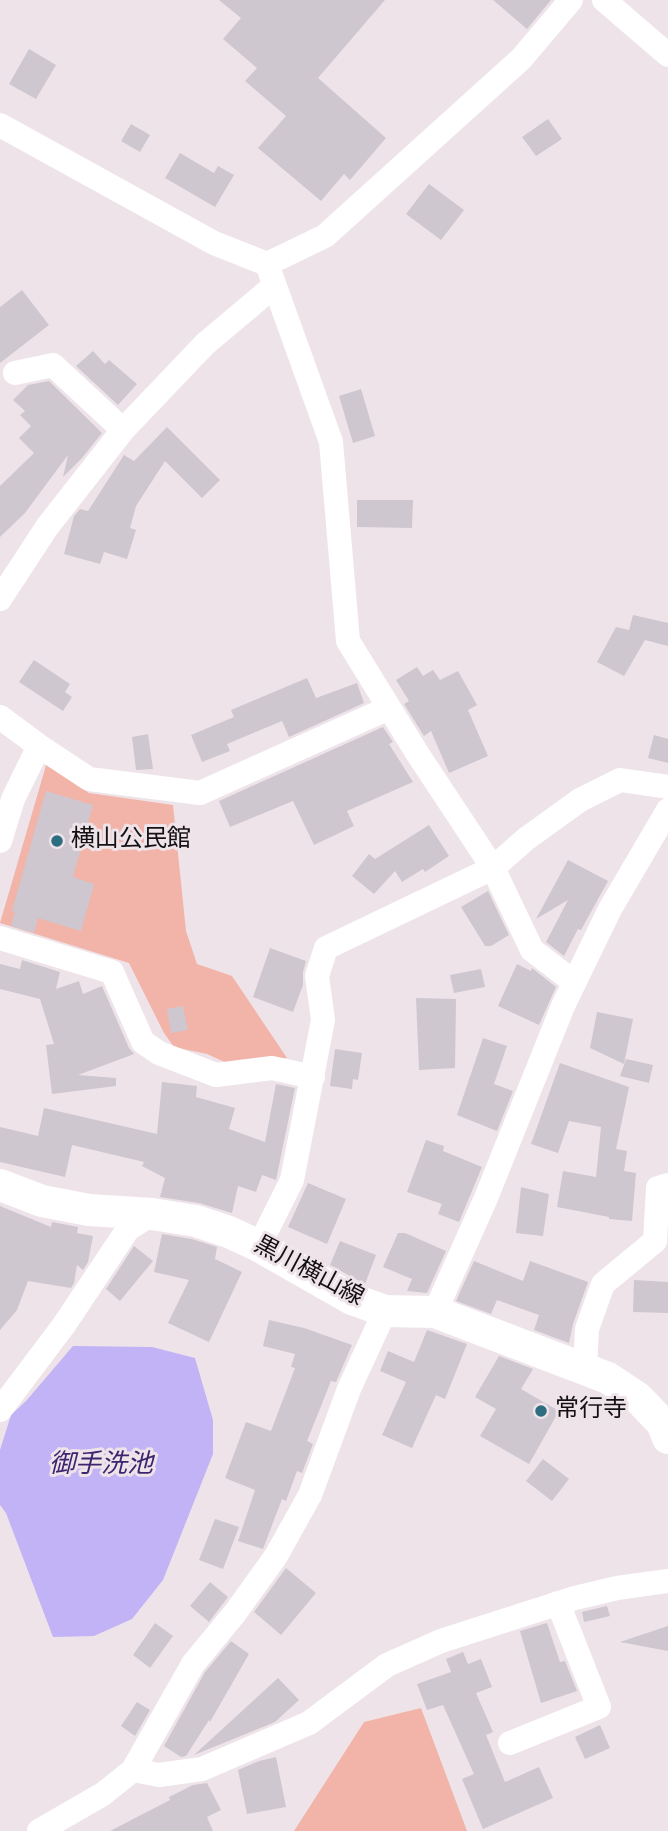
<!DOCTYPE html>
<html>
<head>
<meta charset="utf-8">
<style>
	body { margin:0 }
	canvas { display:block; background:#eee3e9 }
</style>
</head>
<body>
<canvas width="668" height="1831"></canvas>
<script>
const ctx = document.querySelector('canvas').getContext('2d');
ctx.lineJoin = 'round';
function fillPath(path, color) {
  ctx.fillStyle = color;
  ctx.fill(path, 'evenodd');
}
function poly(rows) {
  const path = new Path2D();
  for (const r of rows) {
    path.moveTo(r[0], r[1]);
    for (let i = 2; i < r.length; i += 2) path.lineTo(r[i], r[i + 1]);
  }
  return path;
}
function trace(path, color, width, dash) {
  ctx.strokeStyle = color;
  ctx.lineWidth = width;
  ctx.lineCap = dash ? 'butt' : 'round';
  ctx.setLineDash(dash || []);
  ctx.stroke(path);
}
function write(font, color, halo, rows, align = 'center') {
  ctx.font = font + ' Spectral,"Noto Sans JP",serif';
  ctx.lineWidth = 6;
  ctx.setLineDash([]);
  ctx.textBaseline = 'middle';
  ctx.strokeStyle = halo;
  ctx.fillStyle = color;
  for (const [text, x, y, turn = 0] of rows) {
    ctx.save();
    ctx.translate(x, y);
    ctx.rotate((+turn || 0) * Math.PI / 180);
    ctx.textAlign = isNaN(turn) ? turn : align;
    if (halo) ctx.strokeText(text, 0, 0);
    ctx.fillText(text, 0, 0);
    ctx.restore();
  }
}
const green = poly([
	[47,762,89,793,173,805,186,931,197,964,232,976,287,1058,247,1065,229,1064,207,1054,174,1047,164,1033,129,963,0,923],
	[421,1708,467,1831,294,1831,364,1722]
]);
const water = poly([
	[73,1346,152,1347,195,1358,213,1420,213,1454,163,1580,132,1619,94,1636,53,1637,6,1513,0,1505,0,1450,11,1415,26,1401]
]);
const building = poly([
	[219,0,385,0,318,78,386,138,350,180,344,174,321,201,258,148,286,116,245,81,257,68,223,39,241,18],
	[493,0,551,0,527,29],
	[29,49,56,65,36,99,9,84],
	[548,119,562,139,536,156,522,137],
	[131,124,150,135,140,152,121,141],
	[180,153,214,173,218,166,234,175,215,207,165,178],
	[429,184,464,210,441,240,406,214],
	[22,290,49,325,0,363,0,307],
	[93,351,105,364,109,360,137,384,118,405,76,366],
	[49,381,102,433,82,458,63,477,68,455,25,513,0,537,0,486,34,453,19,438,31,426,20,415,25,411,13,400,28,385],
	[361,389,375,436,353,443,339,396],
	[167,427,220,480,202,498,165,461,136,506,130,528,136,530,127,559,104,552,100,564,64,554,74,516,80,509,88,511,124,455,134,461],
	[357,500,413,500,412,528,357,527],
	[633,615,668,623,668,646,645,640,624,676,597,662,616,627,629,630],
	[34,660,70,684,65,692,72,697,63,711,19,682],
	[417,667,423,676,433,670,440,680,458,671,477,705,468,710,488,756,449,773,431,731,424,736,404,704,409,701,396,680],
	[307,678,316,698,357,683,364,703,289,737,282,721,227,744,230,751,202,762,191,735,234,717,231,710],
	[383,727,393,742,389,744,413,782,347,811,354,826,314,845,293,801,230,827,219,801],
	[148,734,153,769,136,770,132,737],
	[654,735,668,739,668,763,648,758],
	[46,791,93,805,73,877,94,884,81,931,38,918,34,933,11,926,15,912,12,911],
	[429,825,449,856,425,872,423,869,402,882,395,871,374,894,352,876,369,854,375,859],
	[568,860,608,881,581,930,578,929,564,956,546,942,568,900,536,919],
	[488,891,509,935,491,946,485,946,461,907],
	[270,948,306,961,303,972,303,985,293,1012,253,997],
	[22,960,60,972,56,989,79,981,83,994,102,986,129,1048,134,1054,78,1075,116,1078,116,1086,52,1094,46,1045,54,1044,40,999,0,989,0,964,20,969],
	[517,964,531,971,532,968,556,987,539,1025,498,1006],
	[481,969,485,987,454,993,450,975],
	[416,998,456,999,455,1068,419,1070],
	[183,1006,188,1030,171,1033,167,1009],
	[597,1012,633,1019,624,1064,590,1048],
	[483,1038,507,1046,494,1084,513,1091,497,1131,457,1115],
	[335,1049,362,1053,358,1080,353,1079,352,1089,330,1086],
	[626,1059,653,1065,649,1083,620,1076],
	[560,1063,629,1087,616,1149,627,1151,624,1171,636,1173,632,1221,609,1219,609,1217,557,1207,563,1171,596,1177,601,1127,569,1121,558,1153,531,1144],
	[162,1082,197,1086,196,1097,235,1108,229,1129,265,1142,276,1084,295,1088,276,1180,262,1175,256,1192,238,1186,232,1213,199,1203,160,1197,165,1178,142,1166,144,1162,72,1145,65,1177,0,1162,0,1127,38,1136,44,1108,157,1134],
	[426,1140,444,1146,443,1151,482,1167,459,1222,438,1214,442,1204,407,1192],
	[308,1183,346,1199,327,1244,288,1227],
	[521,1187,549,1194,543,1236,516,1233],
	[0,1206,51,1227,52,1222,78,1227,77,1233,93,1236,88,1262,83,1270,77,1265,74,1283,71,1288,28,1281,17,1310,0,1330],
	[398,1233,405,1233,446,1251,427,1293,407,1291,412,1279,383,1267],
	[162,1234,192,1239,217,1247,215,1259,242,1272,209,1342,168,1323,189,1280,154,1272],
	[340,1241,376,1255,365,1284,330,1265],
	[134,1246,153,1261,120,1301,106,1289],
	[474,1261,523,1281,530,1261,588,1282,573,1324,569,1343,534,1330,539,1315,497,1300,491,1314,456,1301],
	[634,1280,668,1282,668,1313,633,1312],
	[269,1320,304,1328,352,1345,336,1382,331,1381,307,1441,313,1444,302,1473,297,1471,286,1501,282,1499,263,1549,238,1541,255,1490,225,1478,246,1422,271,1431,295,1368,291,1367,295,1354,263,1346],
	[427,1330,467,1344,445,1399,436,1395,412,1448,382,1435,406,1382,380,1371,388,1351,414,1362],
	[499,1356,533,1369,521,1389,559,1411,529,1464,480,1436,496,1409,475,1397],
	[543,1459,569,1479,552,1501,526,1481],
	[215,1519,239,1527,223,1569,199,1560],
	[286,1568,316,1593,281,1635,254,1612],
	[210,1582,228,1597,209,1622,190,1606],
	[607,1606,610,1616,584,1622,582,1612],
	[155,1623,173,1636,150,1668,133,1655],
	[547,1623,560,1662,565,1661,577,1691,541,1703,520,1631],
	[668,1626,668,1651,620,1642],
	[231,1641,249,1654,210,1722,209,1720,186,1756,181,1757,164,1746,205,1672],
	[463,1652,468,1664,481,1659,492,1687,476,1693,493,1732,486,1735,505,1782,539,1767,553,1798,483,1829,462,1779,474,1774,443,1705,427,1710,417,1684,451,1672,446,1659],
	[278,1678,299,1700,275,1722,194,1755],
	[137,1702,150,1710,135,1736,121,1726],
	[600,1725,610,1748,585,1759,575,1737],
	[276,1757,286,1807,247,1814,238,1770,259,1761],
	[207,1783,221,1810,207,1817,213,1831,110,1831,170,1800,169,1797,193,1785]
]);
const minor = poly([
	[604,0,668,55],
	[0,125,214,243,267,264,325,236,521,59,571,0],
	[267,264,331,442,348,641,417,753,493,868,526,839,580,800,620,780,668,787],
	[15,373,53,365,123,430],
	[0,599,47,527,123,430,205,344,274,286],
	[0,717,39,746,89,779,200,793,389,708],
	[0,841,13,799,39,746],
	[0,938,112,972,143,1042,159,1053,216,1075,272,1068,313,1077],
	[259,1246,292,1180,323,1020,317,976,326,948,493,868,532,950,574,982],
	[435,1312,486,1198,563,1006,610,909,668,810],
	[585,1369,587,1329,603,1284,655,1241,658,1188,668,1185],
	[0,1410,64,1325,128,1229,152,1214],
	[510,1743,599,1707,558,1603],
	[133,1770,159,1775,202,1769,309,1723,387,1665,441,1641,575,1598,617,1588,668,1581],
	[39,1831,103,1794,133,1770,193,1664,235,1613,276,1556,310,1495,349,1389,385,1311]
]);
const major = poly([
	[0,1185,42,1201,89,1210,152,1214,196,1221,229,1232,259,1246,352,1299,385,1311,435,1312,608,1378,638,1398,662,1423,668,1438]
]);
const markers = [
	[57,841,7,"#2c6d80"],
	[541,1411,7,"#2c6d80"]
];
const poiNames = [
	["横山公民館",71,841],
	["常行寺",555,1411]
];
const streetNames = [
	["黒川横山線",308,1273,28]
];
const waterNames = [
	["御手洗池",101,1467]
];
fillPath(green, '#f2b4a8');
fillPath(water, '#c1b3f5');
fillPath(building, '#cec7d0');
trace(minor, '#fff', 24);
trace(major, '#fff', 32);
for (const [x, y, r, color] of markers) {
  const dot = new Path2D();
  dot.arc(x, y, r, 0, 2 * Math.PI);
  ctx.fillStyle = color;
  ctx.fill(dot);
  trace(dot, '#eee3e9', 2.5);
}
write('24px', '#131012', '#eee3e9', poiNames, 'left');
write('24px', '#131012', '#eee3e9', streetNames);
write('italic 26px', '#3d246f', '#eee3e9', waterNames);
</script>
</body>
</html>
